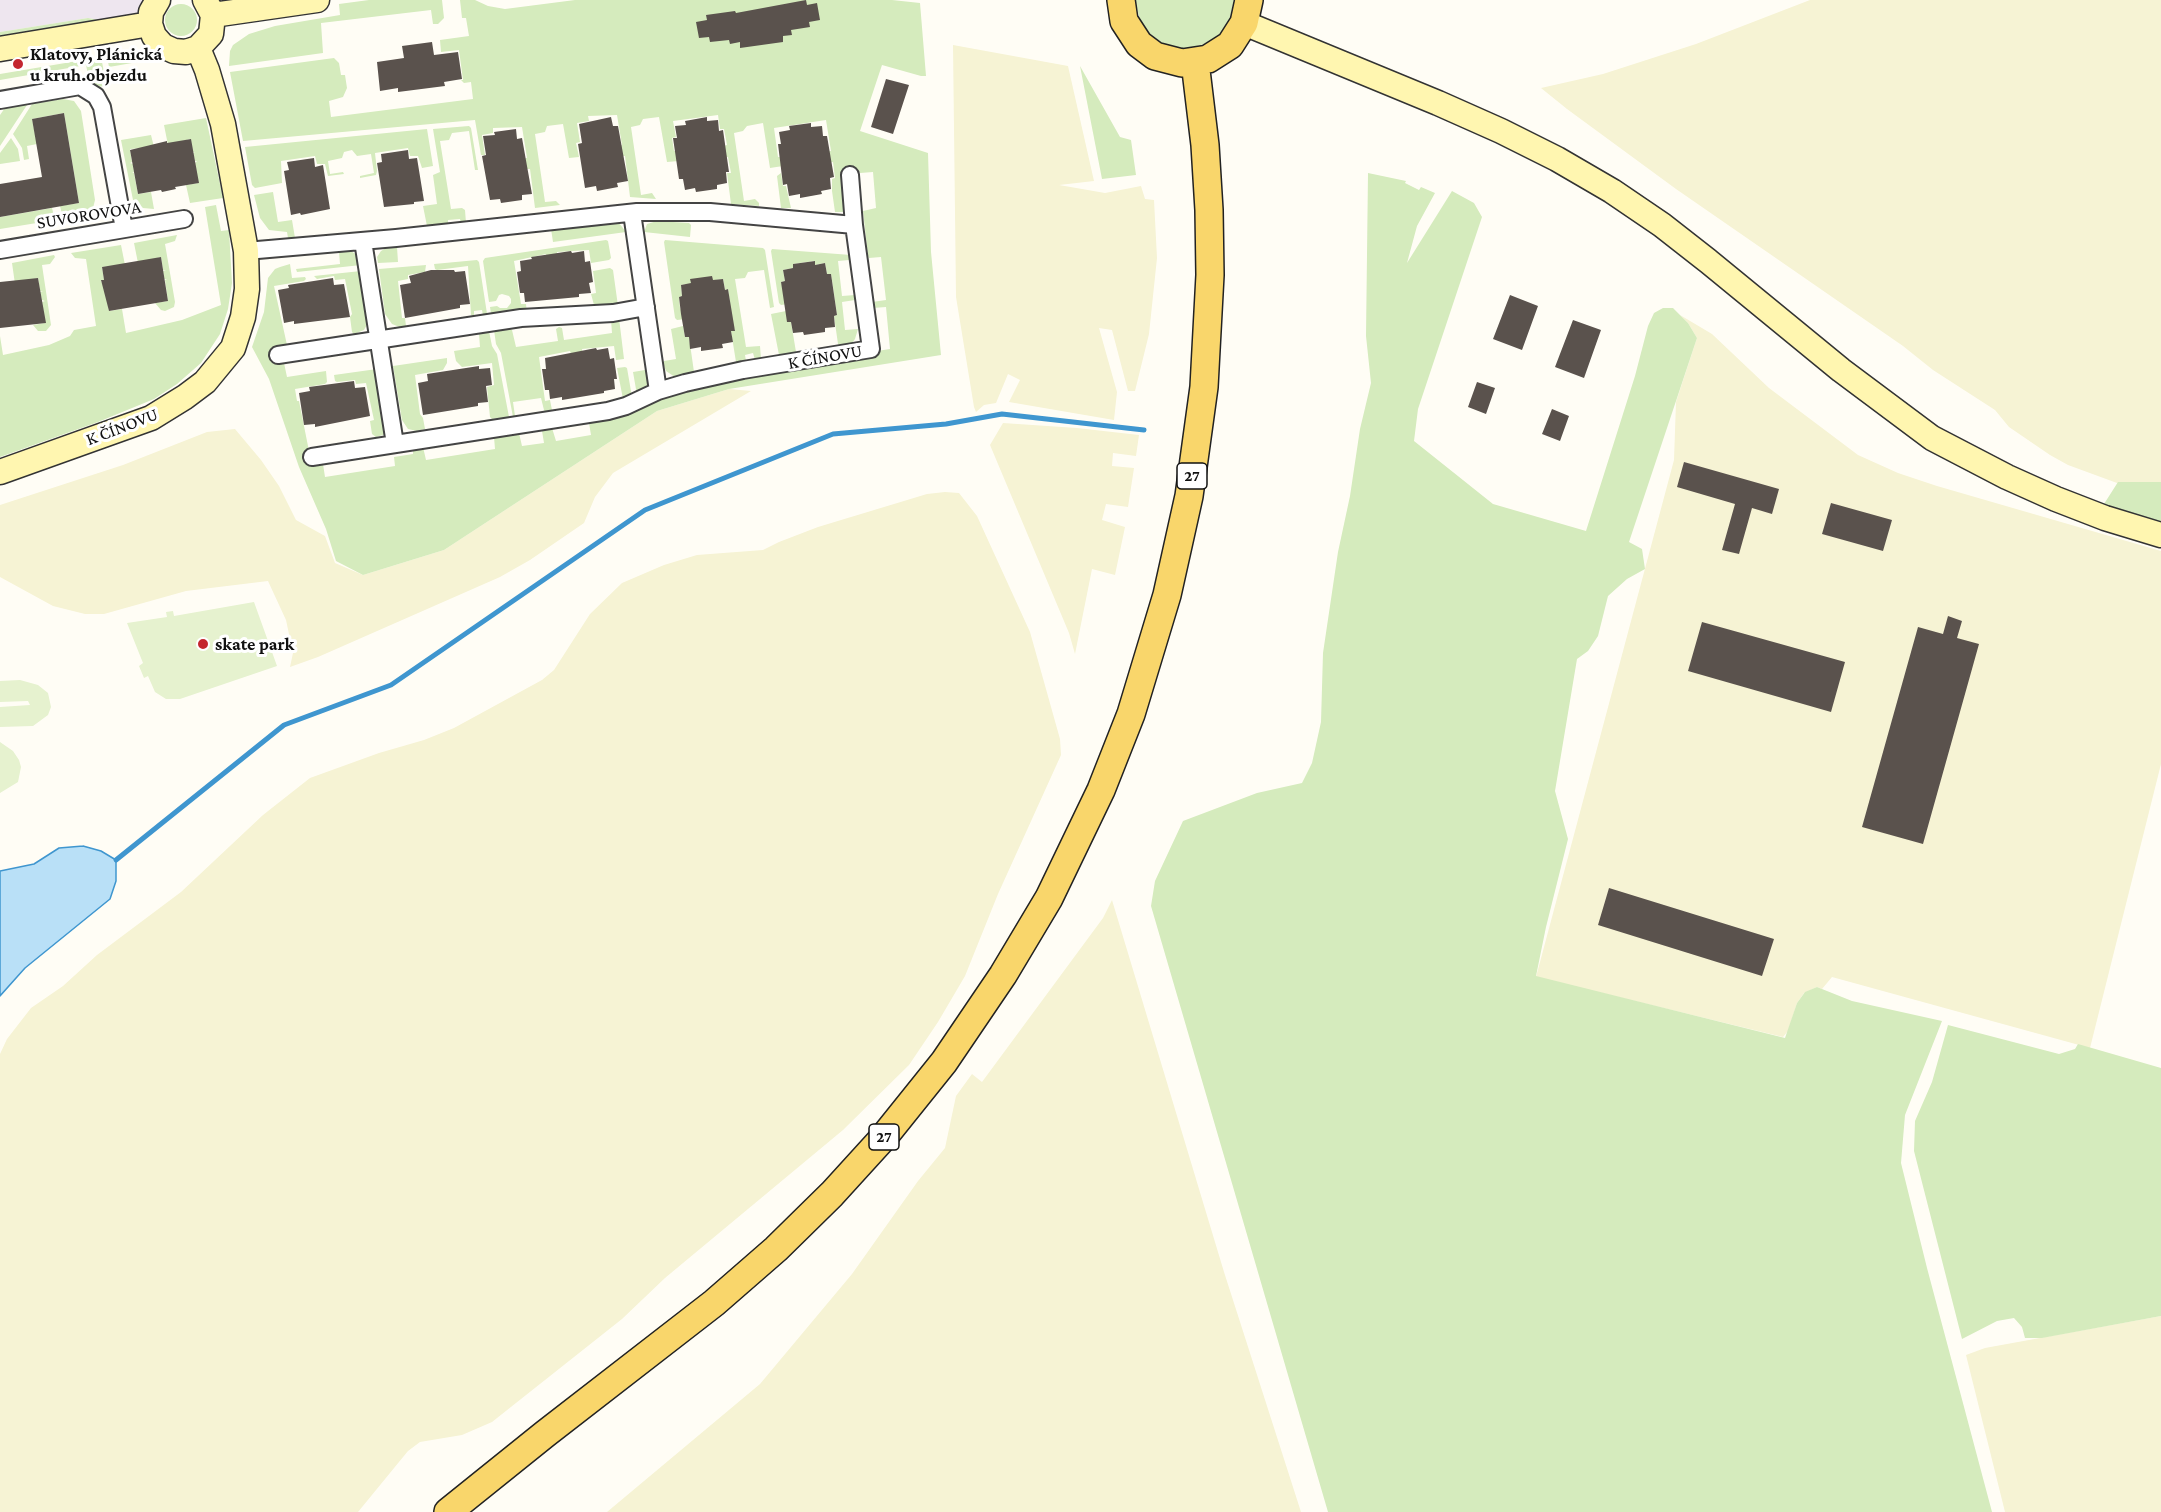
<!DOCTYPE html>
<html>
<head>
<meta charset="utf-8">
<style>
	body { margin:0 }
	canvas { display:block; background:#fffdf5 }
</style>
</head>
<body>
<canvas width="2161" height="1512"></canvas>
<script>
const ctx = document.querySelector('canvas').getContext('2d');
ctx.lineJoin = 'round';
function fillPath(path, color) {
  ctx.fillStyle = color;
  ctx.fill(path, 'evenodd');
}
function poly(rows) {
  const path = new Path2D();
  for (const r of rows) {
    if (r.length === 3) {
      path.moveTo(r[0] + r[2], r[1]);
      path.arc(r[0], r[1], r[2], 0, 2 * Math.PI);
      continue;
    }
    path.moveTo(r[0], r[1]);
    for (let i = 2; i < r.length; i += 2) path.lineTo(r[i], r[i + 1]);
  }
  return path;
}
function trace(path, color, width, dash) {
  ctx.strokeStyle = color;
  ctx.lineWidth = width;
  ctx.lineCap = dash ? 'butt' : 'round';
  ctx.setLineDash(dash || []);
  ctx.stroke(path);
}
function write(font, color, halo, rows, align = 'center') {
  ctx.font = font + ' "Crimson Pro",serif';
  ctx.lineWidth = 6;
  ctx.setLineDash([]);
  ctx.textBaseline = 'middle';
  ctx.strokeStyle = halo;
  ctx.fillStyle = color;
  for (const [text, x, y, turn = 0] of rows) {
    ctx.save();
    ctx.translate(x, y);
    ctx.rotate((+turn || 0) * Math.PI / 180);
    ctx.textAlign = isNaN(turn) ? turn : align;
    if (halo) ctx.strokeText(text, 0, 0);
    ctx.fillText(text, 0, 0);
    ctx.restore();
  }
}
const industrial = poly([
	[0,0,153,0,148,8,136,13,99,20,88,18,0,32]
]);
const farmland = poly([
	[1810,0,2161,0,2161,482,2117,483,2068,465,2050,455,2009,427,1995,410,1933,370,1903,346,1676,189,1567,109,1541,88,1603,74,1696,44],
	[953,45,1068,66,1094,181,1059,185,1105,193,1141,186,1145,199,1154,200,1157,258,1149,334,1135,391,1128,391,1112,330,1099,328,1117,392,1114,420,1009,402,1020,380,1008,374,996,403,984,405,976,412,974,407,956,297],
	[1680,315,1712,334,1769,388,1858,455,1898,473,1937,486,2161,551,2161,764,2090,1048,1832,977,1822,989,1817,987,1804,993,1797,1003,1788,1031,1783,1037,1536,977,1674,460,1676,402,1697,338,1688,323],
	[729,389,751,391,613,473,595,497,584,523,530,560,500,577,318,657,290,667,293,653,286,620,268,581,186,591,104,614,85,614,53,606,0,577,0,505,123,465,207,432,235,429,261,460,279,486,296,520,325,536,335,563,363,575,444,550,657,411],
	[1003,423,1077,428,1139,435,1136,456,1113,453,1112,466,1134,468,1128,507,1106,504,1102,520,1125,527,1115,575,1092,569,1075,654,1069,633,990,445],
	[945,492,959,493,977,516,1030,632,1060,739,1061,755,998,894,965,976,938,1022,909,1065,843,1130,665,1278,622,1319,492,1422,462,1435,420,1442,408,1451,358,1512,0,1512,0,1054,7,1039,31,1008,63,986,97,955,181,892,263,815,310,778,379,753,424,740,454,728,542,680,554,670,590,614,622,583,664,565,697,555,763,550,779,542,818,527,927,494],
	[1112,900,1224,1272,1301,1512,607,1512,760,1384,852,1274,918,1181,945,1148,956,1096,972,1074,982,1082,1103,918],
	[2161,1316,2161,1512,2005,1512,1966,1355,1985,1348]
]);
const green = poly([
	[369,0,442,0,444,18,438,24,433,24,431,10,321,23,323,53,229,66,230,51,233,45,249,34,275,26,340,15,339,4],
	[460,0,475,0,488,6,505,9,575,0,892,0,920,3,926,76,921,76,882,65,860,131,928,153,931,252,941,355,729,389,657,411,444,550,363,575,336,561,326,529,299,467,269,379,252,347,264,312,268,278,275,269,280,267,290,264,292,278,305,277,306,279,304,281,274,286,287,345,276,347,278,363,284,363,287,377,326,371,327,382,325,384,295,389,297,401,299,401,309,451,323,464,325,477,395,466,394,457,413,454,413,449,423,447,426,460,495,449,494,437,519,433,522,446,544,443,542,431,552,428,556,441,591,435,589,423,591,422,625,415,643,404,699,388,747,377,877,357,877,351,890,349,886,307,873,308,872,302,886,300,881,257,869,258,868,256,863,211,876,208,873,172,860,173,859,170,843,172,846,206,844,212,835,212,832,191,832,179,835,178,833,162,825,163,824,152,831,151,826,120,774,128,778,157,782,157,783,166,770,168,763,123,747,126,743,131,734,133,744,201,755,199,759,203,759,206,731,204,727,173,731,173,728,157,721,157,719,147,727,145,724,129,720,129,718,115,673,121,676,137,672,138,674,151,678,151,679,161,667,162,659,117,643,119,640,125,631,127,641,195,652,193,656,199,630,197,625,156,621,156,619,146,622,145,617,115,588,116,589,121,577,123,580,142,576,143,579,157,569,158,563,124,547,126,545,132,535,134,545,202,556,201,560,205,535,208,530,169,525,169,524,158,527,158,522,127,493,128,493,133,482,135,485,155,481,155,475,120,243,141,230,72,334,58,339,63,341,75,345,75,347,88,343,97,329,101,331,117,473,99,471,82,464,83,461,80,463,80,459,50,441,52,440,40,469,36,466,18,462,18],
	[1135,0,1234,0,1229,21,1219,35,1205,44,1184,49,1162,43,1149,33,1140,20],
	[181,20,16],
	[88,18,99,20,0,37,0,32],
	[141,51,155,59,109,67,107,56],
	[101,57,104,72,96,74,97,81,105,80,106,86,95,87,90,85,86,65,0,80,0,74],
	[1080,66,1120,137,1131,140,1136,175,1102,179],
	[63,99,74,101,81,111,95,200,93,208,87,213,63,218,60,206,79,203,64,113,32,119,37,144,27,146,29,159,24,160,22,148,13,134,32,104],
	[12,103,27,105,0,146,0,115,7,105],
	[206,118,223,198,190,203,186,185,198,183,195,163,197,161,195,161,193,153,195,152,193,152,190,139,168,145,164,125],
	[469,126,471,128,478,170,475,170,469,131,452,133,449,140,440,141,451,209,462,208,465,210,466,223,461,224,460,219,448,220,448,224,427,226,423,206,437,204,433,175,440,172,433,129],
	[427,129,433,166,422,168,418,156,410,156,408,148,375,153,377,171,376,175,360,178,360,176,374,173,371,154,357,156,352,150,344,152,342,158,328,161,330,174,343,172,344,174,328,176,325,164,317,164,315,156,281,161,282,183,255,188,252,185,245,147],
	[151,135,154,147,130,149,132,162,130,163,133,164,134,172,132,173,134,173,138,194,151,192,154,209,143,208,133,200,121,140],
	[11,138,18,149,20,161,0,164,0,153],
	[781,173,783,186,786,186,791,208,781,208,777,176],
	[1368,173,1406,181,1405,183,1419,190,1421,187,1435,193,1417,226,1407,263,1452,191,1474,203,1482,217,1418,409,1414,441,1493,504,1586,531,1635,376,1648,326,1654,313,1663,308,1673,308,1688,323,1697,338,1629,542,1642,549,1645,569,1627,579,1608,596,1598,636,1588,651,1577,659,1555,791,1568,839,1546,927,1536,976,1785,1038,1797,1003,1805,992,1817,987,1852,1001,1942,1021,1905,1115,1901,1163,1927,1268,1992,1512,1328,1512,1151,906,1155,881,1183,821,1257,793,1302,783,1312,763,1321,722,1323,653,1338,552,1350,496,1360,429,1371,383,1366,336],
	[273,192,278,222,292,220,295,238,288,238,287,232,269,230,260,218,254,195],
	[216,205,221,231,229,230,232,283,228,309,220,334,201,363,177,384,154,399,98,422,0,457,0,336,3,355,49,345,70,336,74,330,96,326,86,259,75,258,71,253,121,245,125,265,102,267,104,280,101,281,105,289,103,290,106,290,109,311,122,309,126,333,182,320,221,305,205,207],
	[52,208,55,220,0,229,0,217],
	[614,221,619,223,626,232,553,242,551,229],
	[657,221,689,223,691,225,690,237,644,232,647,224],
	[177,235,175,241,165,244,175,302,174,307,165,311,161,310,155,303,168,301,165,280,167,279,164,279,163,271,166,270,163,270,161,257,138,263,134,243],
	[606,240,608,241,611,258,609,260,591,263,589,250,557,252,557,258,547,259,546,254,514,261,521,304,526,304,527,314,492,320,490,307,497,306,500,308,507,308,511,303,511,299,509,296,502,294,499,295,496,301,489,302,483,261,485,258],
	[665,240,763,248,765,250,774,307,770,308,764,270,748,272,745,278,735,279,746,347,760,346,761,359,755,360,753,353,745,355,746,361,738,363,736,362,731,331,735,330,723,304,730,303,728,289,725,290,723,279,681,285,682,296,679,297,680,308,686,319,677,320,675,318,664,242],
	[390,246,397,247,398,262,378,263,377,257,381,251],
	[348,249,357,255,361,265,297,272,296,269,340,264,339,252],
	[772,249,851,255,849,260,838,261,842,296,855,295,855,300,842,302,845,330,858,329,855,339,852,343,840,346,838,344,834,316,837,315,833,287,831,274,827,274,825,263,815,265,814,261,793,264,793,268,783,270,785,281,781,282,788,304,781,305,779,303,771,251],
	[54,255,55,257,50,264,42,265,51,325,46,331,38,331,33,325,45,323,42,302,45,301,42,300,40,292,43,291,40,291,38,278,15,284,12,263],
	[477,260,479,262,488,320,484,321,482,310,474,311,474,316,471,315,468,266,437,270,435,269,434,264],
	[426,265,425,272,408,275,408,279,398,281,402,318,405,318,406,326,402,328,392,324,385,314,379,269],
	[610,268,613,270,618,306,594,305,591,294,596,293,593,271],
	[361,271,369,321,364,330,354,334,352,332,350,317,352,314,345,279,335,280,334,276,317,279,314,276],
	[786,311,791,322,796,352,779,355,771,314],
	[619,318,624,359,616,360,614,346,582,349,583,355,572,357,570,351,539,357,545,401,550,400,552,410,545,412,544,410,541,398,513,402,515,416,513,417,501,353,496,344,494,330,508,328,512,330,516,347,558,341,556,329,559,327,562,328,564,340,612,333,611,320],
	[683,326,685,337,689,337,694,372,675,377,666,371,663,363,664,361,676,359,671,329],
	[489,331,492,346,497,354,509,417,492,419,490,417,487,387,494,385,492,363,462,367,456,361,454,351,480,347,479,334],
	[447,358,447,363,443,370,415,375,420,414,423,418,425,429,417,431,408,429,402,420,393,366],
	[625,367,627,368,632,397,623,399,617,368],
	[377,369,386,434,376,437,372,434,370,421,374,420,366,383,356,384,355,380,337,382,335,381,334,375],
	[645,370,647,372,648,384,637,395,633,372],
	[2118,482,2161,482,2161,524,2104,510,2104,504],
	[1948,1025,2059,1054,2075,1049,2078,1044,2161,1068,2161,1316,2042,1338,2025,1338,2022,1327,2014,1318,1997,1321,1962,1339,1914,1151,1915,1121,1932,1082]
]);
const pitch = poly([
	[254,602,277,666,180,699,166,699,155,692,148,676,144,678,139,666,143,663,127,623,167,617,166,612,173,611,174,616],
	[20,680,38,685,48,693,51,707,48,715,33,726,0,727,0,707,30,705,28,701,0,702,0,681],
	[0,742,13,751,19,760,21,767,18,782,0,793]
]);
const water = poly([
	[83,846,101,851,116,860,116,881,110,899,25,968,0,996,0,871,34,864,59,848,83,846]
]);
const stream = poly([
	[116,860,284,725,391,685,645,510,833,434,946,424,1002,414,1144,430]
]);
const building = poly([
	[806,0,807,5,817,3,820,20,809,22,810,27,791,30,792,35,783,36,783,42,740,48,740,42,730,44,729,40,710,42,709,37,699,38,696,22,707,20,706,15,735,11,736,13],
	[432,42,434,55,458,52,462,79,444,82,445,86,398,92,398,88,380,91,377,62,404,58,402,46],
	[886,79,909,85,893,134,871,127],
	[64,113,79,203,0,217,0,184,42,177,32,119],
	[611,117,613,126,618,126,628,181,617,183,618,187,597,191,596,186,585,188,578,144,582,143,579,124],
	[707,117,707,121,718,120,719,131,723,130,729,172,726,172,727,183,717,185,717,189,696,192,695,188,685,190,683,179,679,179,673,138,677,138,675,126,686,125,685,121],
	[811,123,811,127,822,126,823,136,827,136,834,177,830,178,831,189,821,191,822,194,800,198,800,194,789,196,787,184,783,185,778,144,781,144,779,132,790,130,789,126],
	[516,129,517,139,522,138,532,194,522,195,522,200,501,203,500,199,490,200,482,156,486,155,483,136,495,135,494,132],
	[191,139,199,183,175,187,176,189,162,192,161,190,138,194,130,150,167,141,167,143],
	[408,150,409,159,417,158,424,201,414,202,414,204,384,207,377,163,382,162,381,154],
	[314,158,315,167,323,165,330,209,301,215,300,213,291,215,284,171,289,170,287,162],
	[571,251,572,253,584,251,585,262,590,261,593,282,589,283,591,293,579,294,579,297,525,302,524,293,520,293,517,272,521,271,520,261,532,259,531,257],
	[161,257,168,301,109,311,101,280,104,280,102,267],
	[815,261,815,265,825,263,827,274,831,274,837,315,834,316,835,327,825,328,825,332,804,335,803,332,793,333,791,322,787,322,781,282,785,281,783,270,793,268,793,264],
	[431,270,454,270,455,272,465,271,470,304,460,305,460,308,405,318,400,285,411,283,409,276],
	[712,276,713,280,723,279,725,290,728,289,735,331,731,331,733,342,722,344,723,348,701,351,701,347,690,349,689,337,685,337,681,314,679,297,682,296,681,285,691,283,690,279],
	[38,278,46,323,0,328,0,282],
	[333,278,334,285,344,284,350,317,294,324,294,321,284,323,278,290,289,288,288,285],
	[1510,295,1538,306,1522,350,1493,339],
	[1573,320,1601,330,1584,378,1555,367],
	[596,348,597,350,608,348,610,359,614,358,617,379,614,379,615,389,604,391,604,393,562,400,562,397,550,399,549,390,545,390,542,369,546,369,545,358],
	[479,366,479,369,490,368,492,385,486,386,488,402,478,403,478,406,423,415,418,383,428,381,427,374],
	[354,381,355,388,365,387,370,416,315,427,315,424,304,425,299,393,310,391,309,387],
	[1477,382,1495,388,1486,414,1468,407],
	[1552,409,1569,416,1560,441,1542,434],
	[1684,462,1779,489,1772,514,1752,508,1739,554,1722,550,1735,504,1677,487],
	[1831,503,1892,520,1883,551,1822,534],
	[1948,616,1962,621,1957,638,1979,644,1923,844,1862,827,1918,627,1943,634],
	[1702,622,1845,662,1831,712,1688,671],
	[1609,888,1774,939,1762,976,1598,925]
]);
const street = poly([
	[0,100,80,86,96,96,102,107,124,229],
	[363,241,395,444],
	[0,250,184,219],
	[246,251,396,238,637,212,710,212,854,225,850,175],
	[278,355,521,318,613,313,646,307],
	[658,391,685,383,743,370,871,349,854,225],
	[312,457,608,411,626,406,658,391,632,213]
]);
const secondary = poly([
	[158,0,151,12,150,24,154,36,163,46,174,51,186,52,198,48,211,34,213,15,205,0],
	[213,15,317,0],
	[1244,23,1438,103,1501,131,1557,159,1612,191,1662,225,1708,261,1841,370,1932,438,2007,477,2056,499,2105,518,2161,535],
	[0,49,150,24],
	[0,472,151,418,185,397,205,382,233,348,243,317,247,289,246,251,223,124,207,70,198,48]
]);
const primary = poly([
	[1121,0,1124,21,1139,44,1155,56,1182,63,1208,59,1230,45,1244,23,1249,0],
	[448,1512,545,1434,714,1303,776,1249,832,1194,883,1138,944,1062,1003,975,1049,898,1101,790,1131,714,1167,595,1189,496,1204,387,1210,275,1209,210,1205,145,1195,62]
]);
const markers = [
	[18,64,6,"#c4262e"],
	[203,644,6,"#c4262e"]
];
const shields = [
	[1192,476,30],
	[884,1137,30]
];
const shieldNames = [
	["27",1192,476],
	["27",884,1137]
];
const poiNames = [
	["Klatovy, Plánická",30,54],
	["u kruh.objezdu",30,75],
	["skate park",215,644]
];
const streetNames = [
	["SUVOROVOVA",89,215,-9],
	["K ČÍNOVU",825,357,-10],
	["K ČÍNOVU",122,427,-21]
];
fillPath(industrial, '#eee6ef');
fillPath(farmland, '#f6f3d4');
fillPath(green, '#d5ebbd');
fillPath(pitch, '#e6f2cf');
fillPath(water, '#b9e0f7');
trace(water, '#3f96cf', 1.5);
trace(stream, '#3f96cf', 5);
fillPath(building, '#5a524d');
trace(street, '#444', 20);
trace(secondary, '#333', 27);
trace(primary, '#222', 30);
trace(street, '#fff', 16);
trace(secondary, '#fff6b0', 24);
trace(primary, '#f9d66b', 27);
for (const [x, y, r, color] of markers) {
  const dot = new Path2D();
  dot.arc(x, y, r, 0, 2 * Math.PI);
  ctx.fillStyle = color;
  ctx.fill(dot);
  trace(dot, '#fff', 2);
}
for (const [x, y, w] of shields) {
  const box = new Path2D();
  box.roundRect(x - w / 2, y - 13, w, 26, 4.5);
  ctx.fillStyle = '#fff';
  ctx.fill(box);
  trace(box, '#111', 1.5);
}
write('bold 16px', '#111', null, shieldNames);
write('bold 18px', '#111', '#fff', poiNames, 'left');
write('18px', '#111', '#fff', streetNames);
</script>
</body>
</html>
